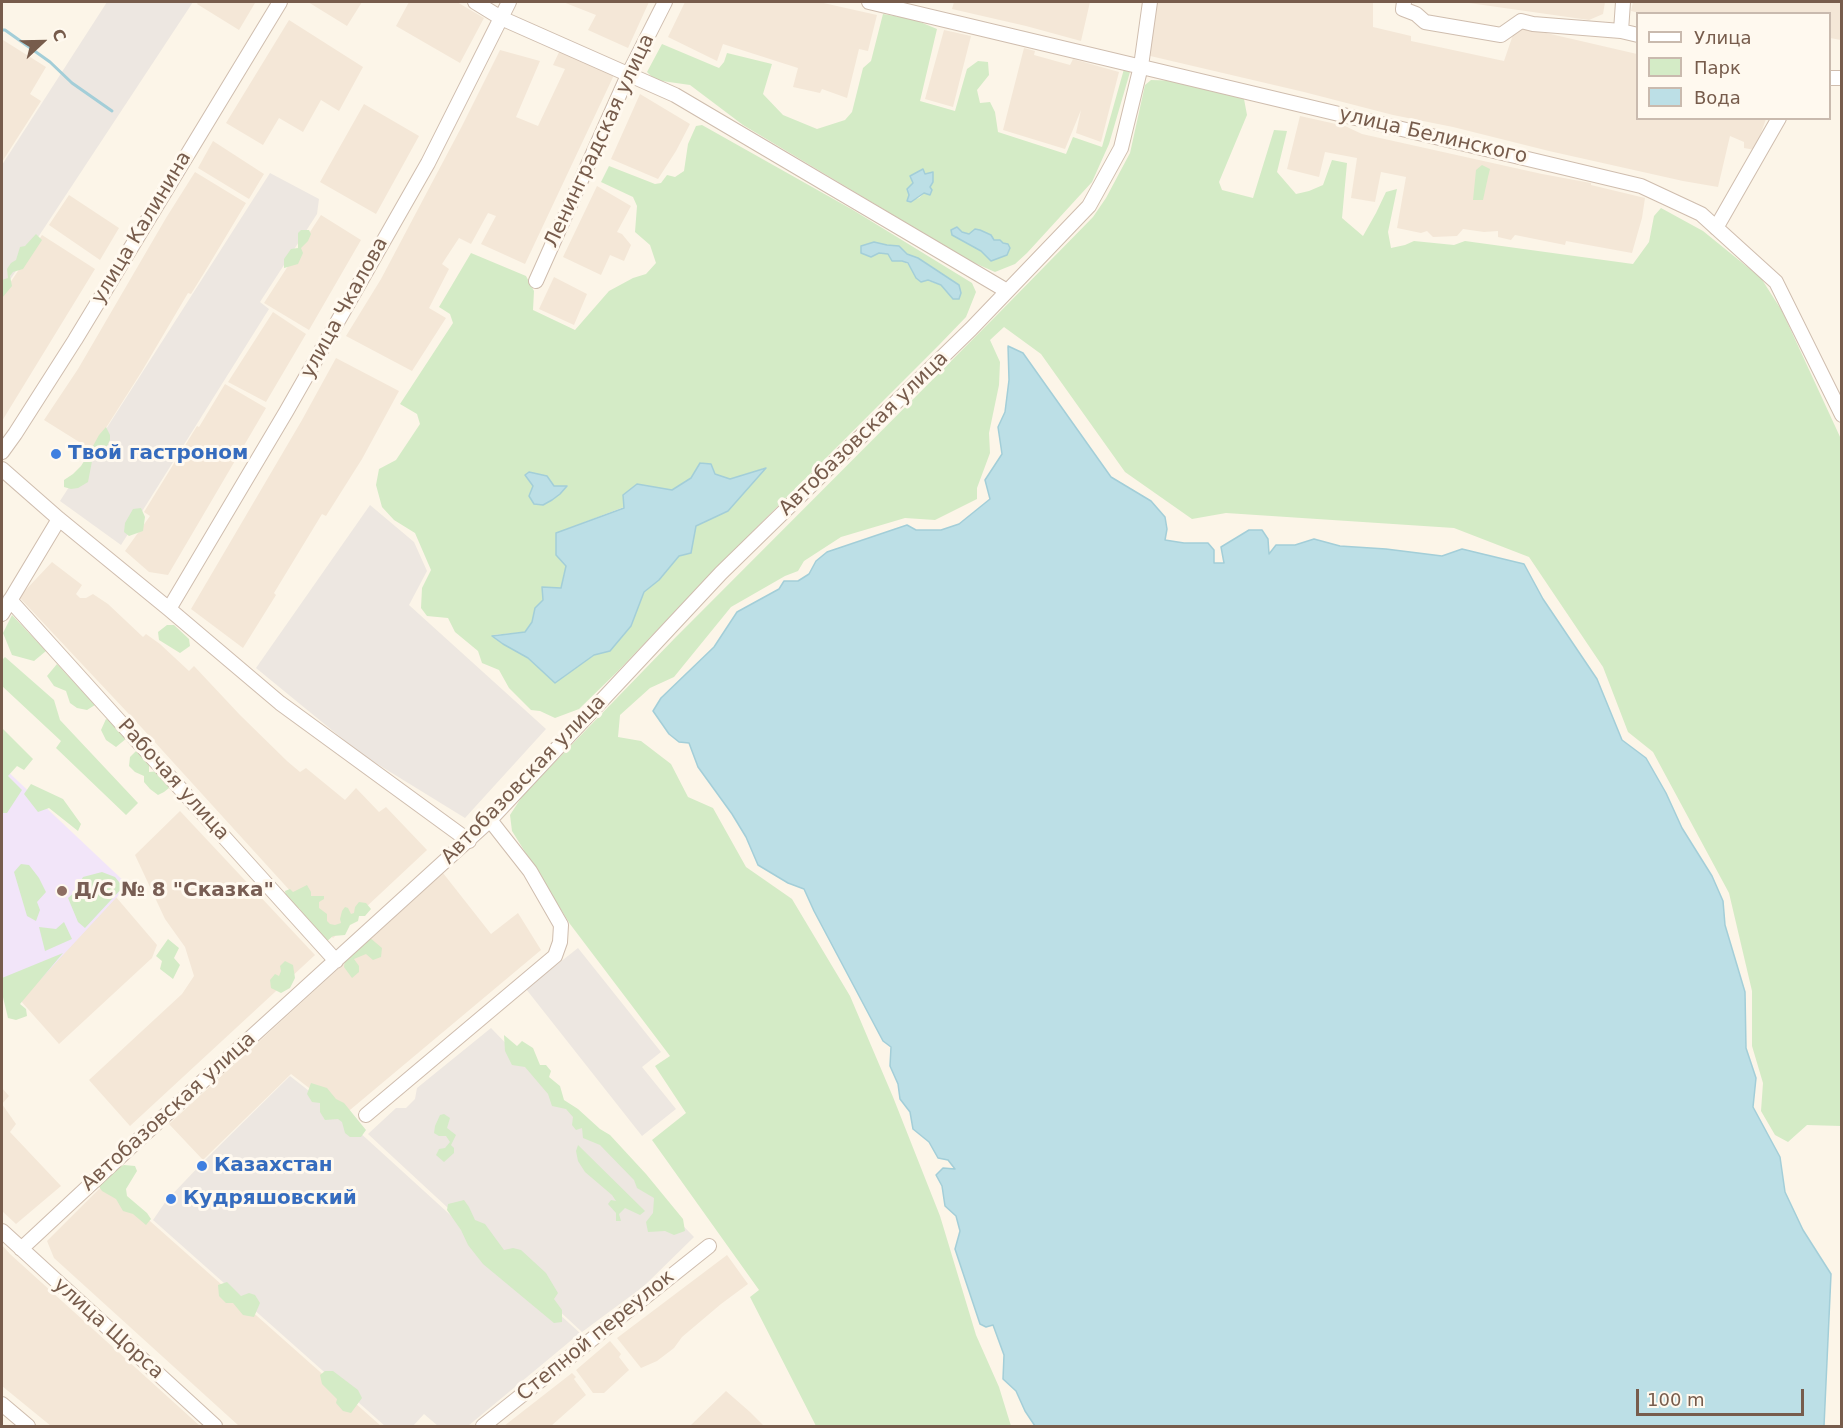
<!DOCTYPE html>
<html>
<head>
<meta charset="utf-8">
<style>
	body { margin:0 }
	#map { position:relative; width:1843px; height:1428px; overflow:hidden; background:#fcf5e8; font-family:"DejaVu Sans",sans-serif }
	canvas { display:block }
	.frame { position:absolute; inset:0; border:3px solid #775c4c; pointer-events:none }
	.legend { position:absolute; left:1636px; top:12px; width:195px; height:108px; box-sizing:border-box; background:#fff9ef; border:2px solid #c9baae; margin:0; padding:8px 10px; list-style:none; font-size:18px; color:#775c4c }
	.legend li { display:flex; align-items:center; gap:12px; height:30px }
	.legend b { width:30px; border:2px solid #c9baae }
	.north { position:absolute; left:12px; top:12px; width:60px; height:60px; -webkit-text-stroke:4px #fff9ef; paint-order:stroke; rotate:68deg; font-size:16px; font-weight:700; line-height:24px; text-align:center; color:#775c4c }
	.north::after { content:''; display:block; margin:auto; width:21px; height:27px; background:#775c4c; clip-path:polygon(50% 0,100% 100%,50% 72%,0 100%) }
	.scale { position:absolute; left:1636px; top:1389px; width:168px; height:27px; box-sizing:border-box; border:3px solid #775c4c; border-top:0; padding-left:8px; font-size:18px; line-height:21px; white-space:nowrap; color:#775c4c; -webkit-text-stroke:4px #fff9ef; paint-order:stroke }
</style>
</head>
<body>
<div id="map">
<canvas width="1843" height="1428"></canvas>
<div class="frame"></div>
<ul class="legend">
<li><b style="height:8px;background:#fff"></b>Улица</li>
<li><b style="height:16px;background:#d4ebc6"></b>Парк</li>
<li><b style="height:16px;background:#bcdfe6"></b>Вода</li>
</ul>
<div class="north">С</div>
<div class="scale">100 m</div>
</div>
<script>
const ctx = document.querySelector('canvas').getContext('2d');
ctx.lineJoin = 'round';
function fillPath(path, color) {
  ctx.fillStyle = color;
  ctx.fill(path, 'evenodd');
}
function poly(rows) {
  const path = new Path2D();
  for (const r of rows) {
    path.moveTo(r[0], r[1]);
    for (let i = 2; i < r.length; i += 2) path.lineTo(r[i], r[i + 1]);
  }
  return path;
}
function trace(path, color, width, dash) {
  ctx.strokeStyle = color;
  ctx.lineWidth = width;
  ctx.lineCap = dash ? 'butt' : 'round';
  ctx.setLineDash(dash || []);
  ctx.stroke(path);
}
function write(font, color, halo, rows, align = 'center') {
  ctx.font = font + ' "DejaVu Sans",sans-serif';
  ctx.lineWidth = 6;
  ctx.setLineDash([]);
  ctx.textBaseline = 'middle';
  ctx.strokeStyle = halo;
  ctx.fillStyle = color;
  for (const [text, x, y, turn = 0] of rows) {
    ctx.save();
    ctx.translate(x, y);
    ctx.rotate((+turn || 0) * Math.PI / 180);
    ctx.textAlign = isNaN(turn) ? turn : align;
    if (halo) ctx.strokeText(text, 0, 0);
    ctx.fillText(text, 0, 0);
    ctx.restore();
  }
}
const residential = poly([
	[198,2,253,2,255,3,239,30,197,4],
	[308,2,362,2,347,26],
	[409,2,457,2,484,18,460,63,396,26],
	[563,2,649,2,628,48,588,30,596,15],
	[685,2,819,2,877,15,868,51,859,49,847,98,822,89,820,93,793,87,798,68,723,44,717,61,668,37],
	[954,2,1090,2,1081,41,1026,26,952,9],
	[1158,2,1373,2,1373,27,1411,36,1411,41,1504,61,1516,26,1637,54,1638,118,1766,119,1755,150,1744,148,1744,142,1730,136,1718,187,1683,181,1549,151,1453,127,1393,115,1304,92,1146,55],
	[1462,2,1605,2,1603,14,1589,20],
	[1633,2,1841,2,1841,40,1830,38,1830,14,1643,14,1631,11],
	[289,20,363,67,339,111,321,100,303,132,279,118,263,145,226,123],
	[944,30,971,36,953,107,925,99],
	[3,40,46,67,30,94,41,101,2,162,2,43],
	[1024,48,1035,51,1034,55,1070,65,1073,59,1119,72,1101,142,1076,133,1081,110,1065,149,1003,130],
	[500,50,540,61,516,117,538,126,565,69,553,65,560,50,614,75,525,264,481,244,496,216,488,213,471,244,459,238,442,264,449,269,429,308,446,318,412,371,346,336,381,279,462,126],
	[640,94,690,124,676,151,658,179,611,159],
	[364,104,419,136,376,214,320,182],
	[1300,116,1345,126,1362,134,1542,174,1591,183,1591,185,1645,198,1642,218,1632,253,1566,241,1565,245,1515,235,1511,240,1498,237,1498,231,1484,232,1463,229,1457,236,1433,237,1427,231,1421,233,1397,228,1406,177,1381,172,1375,202,1351,198,1357,158,1325,152,1319,177,1287,169],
	[213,141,264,174,249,199,198,168],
	[195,172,246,203,204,273,191,294,188,293,142,371,92,450,44,420,78,369,166,218],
	[597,186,631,206,617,232,622,234,631,245,624,261,610,255,601,275,563,257],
	[69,195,119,228,100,260,49,225],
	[321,215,361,240,309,330,264,303],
	[42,235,95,269,2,421,2,295],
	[554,277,587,294,574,325,539,309],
	[273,312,306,334,266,402,228,382],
	[336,358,399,391,362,459,326,516,322,514,274,593,276,595,243,648,191,609,302,420],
	[225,384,266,408,168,575,149,572,125,551,150,516,144,512,197,426,199,427],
	[52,562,82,585,76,594,80,598,86,598,93,594,108,604,143,637,146,634,160,644,189,671,194,666,240,715,287,761,300,772,306,768,345,800,356,788,379,812,386,807,427,850,333,938,142,728,19,597],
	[180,811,315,955,130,1126,89,1080,182,994,194,976,185,947,165,919,135,855],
	[443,873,491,934,518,913,541,950,344,1115,291,1074,203,1160,169,1124],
	[116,897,157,945,152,958,59,1044,20,1000],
	[2,1088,9,1096,2,1104,16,1124,10,1132,61,1186,16,1224,2,1211],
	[106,1182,381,1426,239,1426,54,1258,47,1241],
	[2,1245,10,1254,200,1426,51,1426,2,1386],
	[727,1255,748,1284,721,1304,682,1337,674,1348,657,1361,641,1368,617,1338],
	[610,1341,621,1354,619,1357,629,1370,604,1393,593,1393,576,1370],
	[572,1373,576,1377,574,1379,586,1395,551,1426,504,1426],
	[726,1391,750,1412,764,1426,690,1426]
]);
const industrial = poly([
	[107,2,193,2,2,292,2,165],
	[270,173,319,199,317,214,260,302,269,309,121,545,60,501],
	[370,505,414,542,427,571,409,605,546,729,465,818,361,754,256,668],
	[578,948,661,1052,642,1067,676,1109,642,1136,526,989],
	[491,1028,694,1237,644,1286,582,1332,368,1134,396,1108,406,1108,415,1099,417,1088],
	[290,1076,346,1120,580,1333,468,1426,438,1426,424,1414,413,1426,385,1426,153,1220,166,1201,203,1162]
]);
const education = poly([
	[2,766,128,885,12,1010,2,991]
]);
const green = poly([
	[883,14,913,19,937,29,920,101,955,111,967,69,978,61,988,62,989,75,977,90,980,103,990,102,995,112,998,132,1066,154,1073,137,1102,147,1124,69,1130,72,1109,144,1092,182,1027,253,1015,264,995,272,970,261,743,125,690,85,655,80,647,72,662,44,719,68,724,62,727,53,772,64,763,94,783,115,817,129,845,120,852,112,863,68,871,61],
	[922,169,930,187,919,198,907,201,913,183,910,176],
	[962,232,994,240,1003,243,981,251,952,235],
	[1151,80,1180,81,1244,99,1247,115,1219,182,1222,190,1253,198,1274,130,1287,131,1277,172,1296,194,1309,191,1323,185,1332,160,1347,163,1342,218,1363,236,1376,213,1386,192,1397,189,1388,232,1391,248,1405,245,1414,241,1454,245,1465,241,1633,264,1649,242,1654,216,1661,208,1703,231,1761,278,1782,311,1841,439,1841,1126,1807,1125,1788,1142,1775,1135,1761,1111,1763,1083,1752,1046,1752,991,1729,893,1653,752,1628,732,1603,667,1529,557,1454,528,1226,513,1192,519,1125,472,1041,354,1004,327,990,340,1000,362,999,385,989,433,990,453,977,488,977,499,935,520,905,518,841,537,804,561,798,571,785,576,731,607,674,677,650,688,620,715,618,737,641,741,671,764,688,797,713,808,746,867,792,899,850,996,893,1097,940,1216,976,1335,999,1387,1011,1426,816,1426,750,1297,759,1290,652,1140,686,1113,655,1066,670,1056,570,924,512,831,510,815,523,795,674,639,995,317,1093,217,1106,198,1130,153,1145,85],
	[702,125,853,210,972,283,976,292,966,317,939,345,726,558,618,671,579,709,555,718,540,711,531,710,509,688,499,670,482,663,478,651,455,632,448,618,427,616,421,608,422,588,431,570,415,533,394,520,382,507,376,485,379,469,396,460,420,424,417,414,400,404,453,323,450,314,439,307,471,253,526,276,534,291,533,310,575,330,609,291,633,278,646,274,656,263,650,245,635,232,637,206,633,197,601,182,609,166,655,184,661,183,667,175,675,177,684,171,688,144,696,126],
	[874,242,887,245,899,246,907,254,918,258,959,285,947,291,941,285,916,277,908,264,902,261,892,261,888,254,879,253],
	[765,468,728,511,696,526,691,553,679,556,659,580,644,592,631,626,609,651,594,655,555,683,528,658,503,644,493,635,525,632,532,622,535,608,543,600,561,588,566,566,556,533,624,507,637,484,672,490,691,478,715,474,730,479],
	[533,486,566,486,560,494,543,505,529,496],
	[1482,165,1490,169,1488,177,1483,200,1473,200,1476,170],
	[301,230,309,230,311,234,308,241,301,248,303,253,298,264,284,268,284,259,291,249,298,248,298,233],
	[36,234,42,240,23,269,13,272,10,276,12,286,2,298,2,280,8,278,7,269,11,263,16,260,20,247,25,246],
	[106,427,110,435,110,440,107,446,93,456,88,482,78,488,71,489,64,487,64,480,73,474,81,466,88,455,87,446,93,446,99,435],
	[141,508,145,517,143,531,129,536,124,532,125,523,133,509],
	[12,615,46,651,34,661,12,655,3,633],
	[167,625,174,625,189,639,190,646,180,653,159,640,158,632],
	[5,657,54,700,60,720,138,803,126,815,56,748,61,741,2,686,2,660],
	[57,664,95,705,87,710,77,708,70,703,66,691,54,686,47,676],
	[106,719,117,723,127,738,116,747,106,740,101,730],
	[2,728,33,759,24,770,17,766,8,776,22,790,7,813,2,813],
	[136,751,142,752,149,758,149,772,160,771,169,788,164,792,158,795,150,789,144,782,144,776,135,772,129,766,130,757],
	[31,784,63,799,81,824,78,831,49,808,38,812,24,794],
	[21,864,29,865,39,878,46,892,37,902,40,910,36,921,27,916,14,872],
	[102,872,115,877,123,887,85,928,78,922,68,898,75,892,83,877],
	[307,885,311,892,311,896,324,896,324,899,319,902,319,908,327,914,327,921,330,924,335,925,341,923,340,919,342,911,345,907,348,908,351,914,354,913,355,907,359,902,366,903,371,909,365,916,359,916,358,921,350,925,345,935,333,936,326,942,303,917,303,914,299,908,296,909,286,897,285,891,290,889,293,892],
	[64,922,72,939,45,951,39,927,56,929],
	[369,937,382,948,381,957,373,960,366,954,354,959,359,966,359,972,352,978,344,967,345,959],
	[168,939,179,948,174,958,180,965,173,979,160,969,162,961,156,956],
	[63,953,20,1004,26,1009,27,1016,16,1020,8,1018,2,993,2,978],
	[285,961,293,965,295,978,290,988,281,993,271,988,270,980,275,974,279,976,281,971,280,966],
	[504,1035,517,1046,522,1041,533,1048,540,1065,546,1065,551,1071,549,1077,560,1086,564,1100,578,1109,600,1129,610,1135,646,1174,683,1219,685,1231,674,1235,665,1231,648,1232,646,1222,653,1213,654,1198,637,1188,634,1180,600,1145,583,1138,582,1128,576,1130,572,1125,573,1117,566,1109,552,1106,548,1094,525,1067,512,1065,505,1051],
	[311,1083,327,1088,336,1099,344,1103,366,1130,361,1137,350,1137,345,1133,342,1122,338,1119,325,1120,320,1112,320,1103,312,1102,307,1094],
	[444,1114,450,1118,447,1128,456,1135,451,1145,454,1148,454,1153,444,1162,436,1155,439,1149,445,1148,450,1142,446,1136,439,1136,434,1133,435,1126,440,1115],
	[578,1145,645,1211,640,1215,625,1208,619,1214,621,1221,616,1221,616,1213,608,1204,611,1200,616,1201,612,1195,585,1172,578,1161,576,1151],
	[124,1165,135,1166,137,1171,126,1189,127,1196,147,1213,151,1219,146,1225,133,1214,123,1211,116,1199,102,1191,98,1185,110,1172],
	[464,1200,469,1207,475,1220,485,1224,504,1250,513,1248,521,1250,546,1273,558,1293,554,1299,562,1310,562,1322,554,1323,483,1264,468,1245,461,1230,447,1210,448,1204],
	[227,1282,241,1296,249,1293,255,1295,260,1303,254,1317,243,1315,233,1303,226,1303,219,1296,218,1285],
	[325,1371,333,1371,358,1390,362,1398,351,1413,343,1411,336,1403,337,1399,322,1384,320,1375]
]);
const water = poly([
	[923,169,925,174,933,172,933,182,930,187,932,190,930,195,924,193,911,202,907,201,909,195,907,189,913,183,910,176,923,169],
	[957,227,962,232,969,234,975,229,980,230,991,235,994,240,1000,240,1003,243,1008,244,1010,248,1007,255,991,261,981,251,952,235,951,230,957,227],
	[874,242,887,245,899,246,907,254,918,258,959,285,961,293,959,299,953,299,941,285,928,280,921,282,916,278,908,263,902,261,892,261,888,254,879,253,871,257,861,253,861,246,874,242],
	[1008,346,1023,353,1111,477,1151,501,1165,517,1167,529,1165,540,1184,543,1208,543,1214,550,1214,563,1224,563,1221,547,1249,530,1262,530,1268,539,1269,554,1276,545,1295,545,1314,539,1340,546,1386,549,1442,556,1462,549,1524,564,1543,599,1597,679,1622,740,1646,758,1666,793,1682,828,1712,876,1723,901,1725,925,1745,992,1746,1048,1756,1078,1753,1107,1780,1157,1785,1192,1803,1230,1831,1274,1824,1426,1035,1426,1025,1411,1016,1391,1003,1379,1004,1355,993,1325,986,1327,980,1324,955,1249,960,1231,956,1216,945,1206,942,1186,936,1175,943,1168,955,1169,948,1160,938,1158,929,1142,913,1129,910,1112,900,1099,898,1084,890,1066,891,1047,883,1041,814,911,804,889,788,883,758,865,746,837,732,814,698,767,689,743,679,742,669,734,653,711,661,698,714,647,737,612,779,589,784,581,798,581,809,574,816,561,827,552,907,525,916,530,941,530,959,524,990,499,985,480,1002,454,998,427,1005,412,1009,380,1008,346],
	[700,463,711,464,715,474,730,479,766,468,728,511,696,526,691,553,679,556,659,580,644,592,631,626,610,651,594,655,555,683,528,658,503,644,492,636,525,632,532,622,535,608,543,600,542,587,561,588,566,566,556,555,556,533,624,508,623,495,637,484,672,490,691,478,700,463],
	[529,472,547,476,554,486,567,486,560,494,552,500,543,505,534,504,529,496,533,486,525,475,529,472]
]);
const stream = poly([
	[2,30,5,30,50,62,72,83,112,111]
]);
const minor = poly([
	[475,2,501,18,675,95,1007,291],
	[869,2,1641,186,1701,214,1776,282,1842,415],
	[1404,2,1403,9,1416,14,1425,22,1501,35,1521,21,1533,24,1621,31,1638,35],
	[1621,31,1623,2],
	[1830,78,1842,78],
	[1716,228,1779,118],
	[536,281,629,73,665,2],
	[2,452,15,434,75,340,280,2],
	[2,469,59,519,169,609,280,703,469,841],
	[10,600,336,961],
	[169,609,286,412,428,163,509,2],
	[2,614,59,519],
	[366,1115,555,956,560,942,561,925,530,871,490,820],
	[2,1231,215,1426],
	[21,1249,136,1142,490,820,721,573,971,329,1089,206,1121,148,1141,66,1150,2],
	[2,1404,28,1426],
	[483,1426,709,1246]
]);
const markers = [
	[56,454,6,"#3f7fe0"],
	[62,891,6,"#8d6e63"],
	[202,1166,6,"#3f7fe0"],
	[171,1199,6,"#3f7fe0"]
];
const streetNames = [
	["улица Белинского",1433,136,13],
	["Ленинградская улица",600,141,-65],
	["улица Калинина",142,228,-59],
	["улица Чкалова",345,308,-61],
	["Автобазовская улица",864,434,-44],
	["Рабочая улица",173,780,48],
	["Автобазовская улица",524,780,-46],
	["Автобазовская улица",169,1112,-42],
	["улица Щорса",108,1329,42],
	["Степной переулок",596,1336,-39]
];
const shopNames = [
	["Твой гастроном",68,454],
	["Казахстан",214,1166],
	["Кудряшовский",183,1199]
];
const educationNames = [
	["Д/С № 8 \"Сказка\"",74,891]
];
fillPath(residential, '#f4e7d7');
fillPath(industrial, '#ede7e1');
fillPath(education, '#f2e5f9');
fillPath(green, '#d4ebc6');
fillPath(water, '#bcdfe6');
trace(water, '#a3ced8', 1.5);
trace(stream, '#a3ced8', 3);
trace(minor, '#cfbdae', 16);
trace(minor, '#fff', 14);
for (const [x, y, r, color] of markers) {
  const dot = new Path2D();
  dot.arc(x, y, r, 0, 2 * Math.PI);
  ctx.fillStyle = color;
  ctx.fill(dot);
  trace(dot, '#fff9ef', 2);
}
write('20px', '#775c4c', '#fff9ef', streetNames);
write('bold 20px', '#366cbe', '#fff9ef', shopNames, 'left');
write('bold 20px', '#785e54', '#fff9ef', educationNames, 'left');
</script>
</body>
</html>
